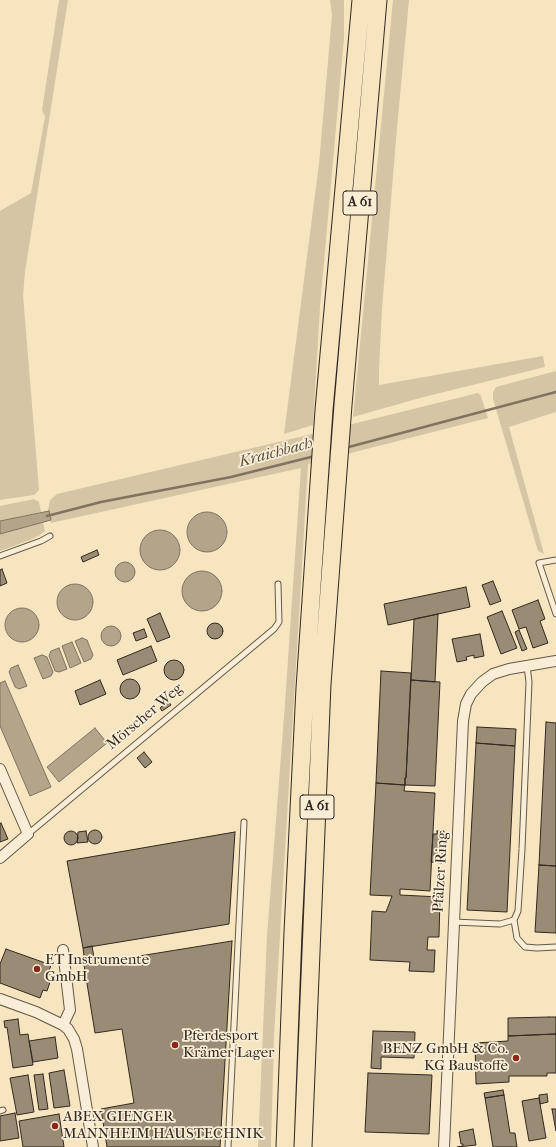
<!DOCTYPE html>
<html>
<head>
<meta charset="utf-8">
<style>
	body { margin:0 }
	canvas { display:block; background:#f6e5bf }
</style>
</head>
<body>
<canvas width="556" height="1147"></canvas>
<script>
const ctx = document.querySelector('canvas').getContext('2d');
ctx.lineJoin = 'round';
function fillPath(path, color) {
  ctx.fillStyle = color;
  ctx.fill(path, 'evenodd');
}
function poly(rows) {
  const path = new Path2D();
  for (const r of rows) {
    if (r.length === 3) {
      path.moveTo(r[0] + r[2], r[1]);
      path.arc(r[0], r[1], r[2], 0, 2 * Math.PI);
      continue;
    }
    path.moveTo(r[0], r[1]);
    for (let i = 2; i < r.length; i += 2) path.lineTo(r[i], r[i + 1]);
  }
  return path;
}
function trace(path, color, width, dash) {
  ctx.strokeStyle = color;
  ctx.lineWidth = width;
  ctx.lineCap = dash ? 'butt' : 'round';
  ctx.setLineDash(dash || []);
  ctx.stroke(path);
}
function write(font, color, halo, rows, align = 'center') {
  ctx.font = font + ' "IM FELL French Canon",serif';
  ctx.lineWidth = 3.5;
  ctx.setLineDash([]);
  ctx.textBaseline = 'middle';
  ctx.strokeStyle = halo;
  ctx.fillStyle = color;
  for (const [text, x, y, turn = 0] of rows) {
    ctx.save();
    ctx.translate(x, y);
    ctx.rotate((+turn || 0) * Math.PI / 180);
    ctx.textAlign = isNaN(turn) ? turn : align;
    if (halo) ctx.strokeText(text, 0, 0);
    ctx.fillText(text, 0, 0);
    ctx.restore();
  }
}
const green = poly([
	[59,0,68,0,25,272,23,295,39,490,34,495,0,500,0,211,31,193,45,117,42,110],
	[330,0,344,0,344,38,320,307,313,425,284,434,319,164,332,15],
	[393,0,409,0,397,128,382,308,379,372,379,385,543,356,545,367,420,398,353,417],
	[556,371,556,412,509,427,544,554,538,551,493,399,493,392,496,387],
	[478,393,481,396,488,418,308,464,274,1036,271,1147,258,1147,267,936,285,704,301,468,51,523,48,510,50,500,57,494,312,434],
	[34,499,39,502,41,512,0,521,0,506],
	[43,522,45,531,40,535,30,540,0,551,0,534]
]);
const water = poly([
	[49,511,51,520,0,534,0,521,49,511],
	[207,532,20],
	[160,550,20],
	[125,572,10],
	[202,591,20],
	[75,602,18],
	[22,625,17],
	[111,636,10],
	[82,638,87,640,93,655,91,659,84,662,75,641,82,638],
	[72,642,81,663,70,668,62,646,72,642],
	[59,648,67,669,59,672,55,671,49,656,51,651,59,648],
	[42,655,47,657,53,672,51,676,43,679,34,658,42,655],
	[18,665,27,686,19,689,15,687,9,672,11,668,18,665],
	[5,681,51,787,30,796,0,726,0,683,5,681],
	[95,728,107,743,59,782,47,767,95,728]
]);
const stream = poly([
	[345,448,556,392],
	[47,516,101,502,231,477,315,456]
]);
const building = poly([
	[97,550,99,555,83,562,81,557,97,550],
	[2,569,7,583,0,586,0,570,2,569],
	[493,581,501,601,490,605,482,585,493,581],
	[466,587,470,607,388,625,384,604,466,587],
	[538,600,545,619,540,621,548,643,533,648,526,627,519,629,512,610,538,600],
	[502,611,517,648,501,654,487,617,502,611],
	[160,613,170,637,157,642,147,619,160,613],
	[438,614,435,682,411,680,414,619,438,614],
	[215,631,8],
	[144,629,147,637,136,641,133,633,144,629],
	[519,630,527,649,522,651,515,632,519,630],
	[480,634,484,656,474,658,474,655,466,657,467,660,457,662,452,639,480,634],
	[151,646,157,661,123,675,117,660,151,646],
	[174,670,10],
	[381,671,411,673,406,778,405,778,405,785,376,783,381,671],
	[130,689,10],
	[100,680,106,694,80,705,75,691,100,680],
	[411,680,440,682,435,786,405,785,405,778,406,778,411,680],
	[168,701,171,705,162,711,160,708,168,701],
	[546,722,556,723,556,866,539,865,546,722],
	[477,727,516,729,515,746,476,743,477,727],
	[476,743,515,746,507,912,467,910,476,743],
	[144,752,152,762,145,768,137,758,144,752],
	[376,783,405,785,404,791,435,793,430,891,400,889,400,895,440,897,439,937,428,937,427,950,435,950,434,972,409,971,410,962,370,960,372,911,386,912,392,896,370,895,376,783],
	[1,823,8,839,0,842,0,824,1,823],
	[95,837,7],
	[71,838,7],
	[86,831,88,842,77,843,78,832,86,831],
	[437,831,444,831,443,847,445,847,445,851,443,850,442,863,431,862,433,834,437,834,437,831],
	[235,832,229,924,83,948,67,861,235,832],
	[539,865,556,866,556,933,535,932,539,865],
	[232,941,220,1147,107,1147,101,1109,134,1103,122,1029,95,1033,84,965,232,941],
	[92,946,95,963,85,964,83,948,92,946],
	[6,949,51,965,48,974,52,976,47,991,43,990,40,998,0,983,0,964,6,949],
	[549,1017,556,1017,556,1034,508,1036,508,1018,549,1017],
	[18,1019,20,1035,28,1034,33,1065,13,1068,7,1027,5,1028,4,1021,18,1019],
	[373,1031,415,1032,414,1058,381,1057,381,1069,371,1068,373,1031],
	[556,1034,556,1073,547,1073,547,1076,509,1076,509,1082,476,1084,475,1043,508,1041,508,1036,556,1034],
	[55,1037,58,1058,33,1062,29,1041,55,1037],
	[64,1070,70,1106,54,1108,49,1073,64,1070],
	[368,1073,432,1075,429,1134,365,1132,368,1073],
	[43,1074,48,1109,39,1110,34,1075,43,1074],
	[28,1075,34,1112,17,1115,10,1078,28,1075],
	[503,1090,504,1095,485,1098,484,1093,503,1090],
	[547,1094,548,1102,540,1104,539,1095,547,1094],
	[504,1095,510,1133,515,1133,517,1147,493,1147,485,1098,504,1095],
	[539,1098,546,1138,529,1141,522,1101,539,1098],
	[552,1109,556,1109,556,1131,552,1109],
	[15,1113,19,1138,0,1141,0,1116,15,1113],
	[59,1114,64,1147,23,1147,19,1121,59,1114],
	[473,1129,476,1145,457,1147,463,1146,463,1144,461,1144,459,1132,473,1129]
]);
const service = poly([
	[0,556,41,541,50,536],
	[556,560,539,563,556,614],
	[28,834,274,629,279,622,278,584],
	[514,920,517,938,525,947,537,948,556,947],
	[453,922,500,924,514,920,518,911,522,849,529,682,527,666],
	[0,1111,3,1110],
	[228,1147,244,822]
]);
const minor = poly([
	[0,769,28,834,0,858],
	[63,950,70,1010,63,1025,68,1029,74,1039,77,1049,93,1147],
	[0,999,36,1012,63,1025],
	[444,1147,463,721,466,704,471,694,482,682,493,674,509,669,556,661]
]);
const motorway = poly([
	[285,1147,293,932,305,688,324,410,361,0],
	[303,1147,322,684,343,405,378,0]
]);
const markers = [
	[37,969,4,"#8f2418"],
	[175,1045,4,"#8f2418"],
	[516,1058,4,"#8f2418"],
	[55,1126,4,"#8f2418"]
];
const shields = [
	[360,203,34],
	[317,807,34]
];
const shieldNames = [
	["A 61",360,203],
	["A 61",317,807]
];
const streetNames = [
	["Mörscher Weg",145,717,-40],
	["Pfälzer Ring",441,872,-87]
];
const poiNames = [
	["ET Instrumente",45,960],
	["GmbH",45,977],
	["Pferdesport",183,1036],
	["Krämer Lager",183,1053],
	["BENZ GmbH & Co.",508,1049,"right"],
	["KG Baustoffe",508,1066,"right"],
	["ABEX GIENGER",63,1117],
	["MANNHEIM HAUSTECHNIK",63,1134]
];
const waterNames = [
	["Kraichbach",276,453,-15]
];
fillPath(green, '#d5c5a4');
fillPath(water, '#b4a58a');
trace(water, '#817360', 1);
trace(stream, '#817360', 2.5);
fillPath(building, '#998b74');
trace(building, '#342922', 1);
trace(service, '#645849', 7);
trace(minor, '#645849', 12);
trace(motorway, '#342922', 19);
trace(service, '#f9eed5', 5);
trace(minor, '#f9eed5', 10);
trace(motorway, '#f6e5bf', 17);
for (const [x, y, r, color] of markers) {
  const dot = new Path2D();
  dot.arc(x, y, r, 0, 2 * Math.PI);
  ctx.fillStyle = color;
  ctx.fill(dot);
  trace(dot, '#f9eed5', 1.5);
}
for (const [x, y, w] of shields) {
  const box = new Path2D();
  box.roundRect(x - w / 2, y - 12, w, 24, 3);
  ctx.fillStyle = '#f9eed5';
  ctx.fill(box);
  trace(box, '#342922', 1);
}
write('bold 14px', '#342922', null, shieldNames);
write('15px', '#342922', '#f9eed5', streetNames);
write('15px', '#342922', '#f9eed5', poiNames, 'left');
write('italic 16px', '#5a4e41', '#f9eed5', waterNames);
</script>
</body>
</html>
